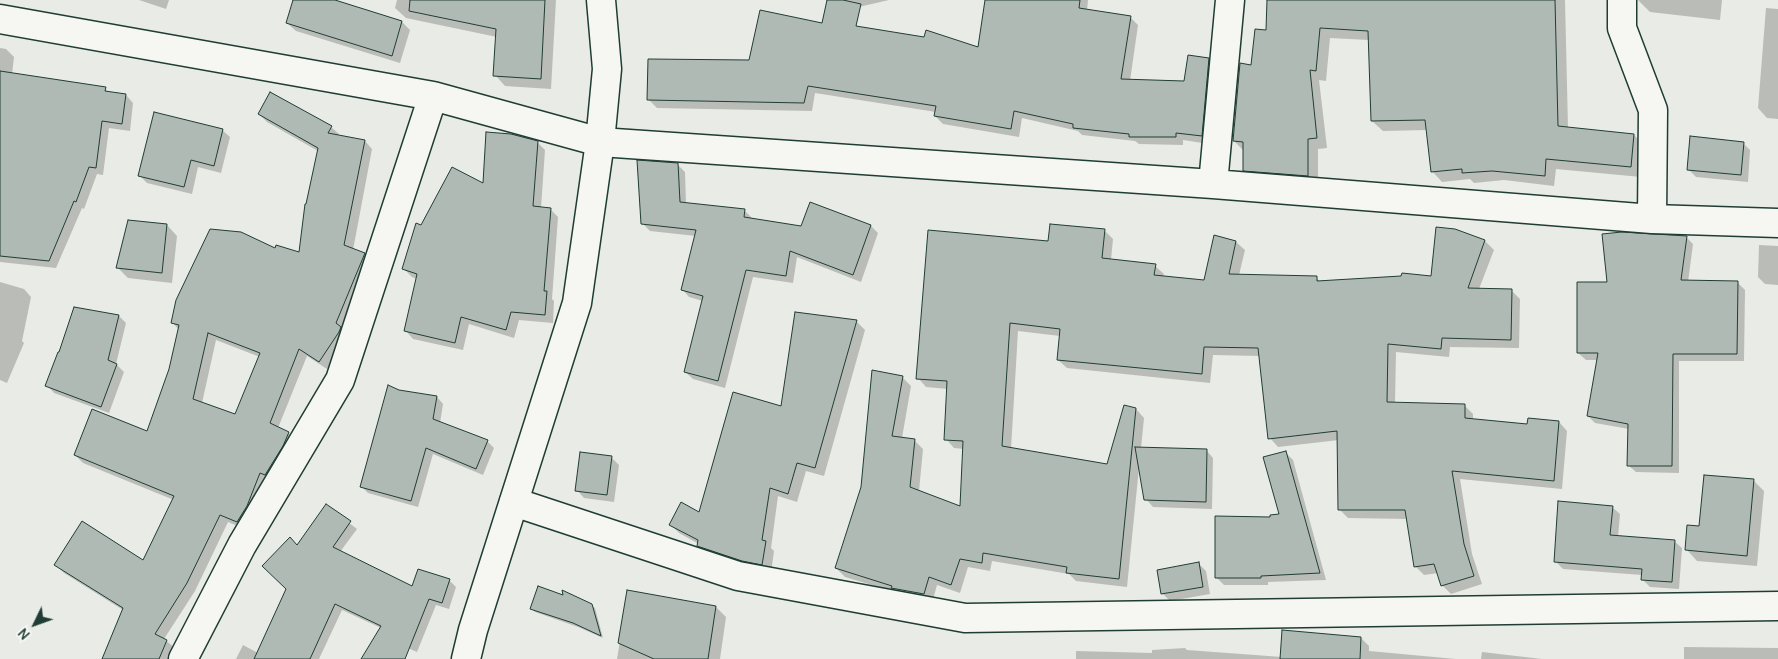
<!DOCTYPE html>
<html>
<head>
<meta charset="utf-8">
<style>
	body { margin:0 }
	#map { position:relative; width:1778px; height:659px; overflow:hidden; background:#e9ebe7; font-family:Delius,sans-serif }
	canvas { display:block }
	.north { position:absolute; left:10px; top:599px; width:50px; height:50px; -webkit-text-stroke:4px #f6f6f2; paint-order:stroke; rotate:228deg; font-size:14px; font-weight:700; line-height:20px; text-align:center; color:#1f3d34 }
	.north::after { content:''; display:block; margin:auto; width:18px; height:22px; background:#1f3d34; clip-path:polygon(50% 0,100% 100%,50% 72%,0 100%) }
</style>
</head>
<body>
<div id="map">
<canvas width="1778" height="659"></canvas>
<div class="north">N</div>
</div>
<script>
const ctx = document.querySelector('canvas').getContext('2d');
ctx.lineJoin = 'round';
function fillPath(path, color) {
  ctx.fillStyle = color;
  ctx.fill(path, 'evenodd');
}
function poly(rows) {
  const path = new Path2D();
  for (const r of rows) {
    path.moveTo(r[0], r[1]);
    for (let i = 2; i < r.length; i += 2) path.lineTo(r[i], r[i + 1]);
  }
  return path;
}
function trace(path, color, width, dash) {
  ctx.strokeStyle = color;
  ctx.lineWidth = width;
  ctx.lineCap = dash ? 'butt' : 'round';
  ctx.setLineDash(dash || []);
  ctx.stroke(path);
}
const shadow = poly([
	[139,0,169,0,166,9],
	[294,0,331,0,402,22,410,30,400,63,296,31,287,23],
	[397,0,556,0,551,89,505,86,495,75,497,37,406,18,395,8],
	[828,0,889,0,837,12],
	[987,0,1088,0,1087,10,1130,17,1138,25,1130,81,1185,82,1208,59,1216,67,1209,144,1183,140,1183,145,1139,144,1135,141,1082,135,1078,131,1022,118,1019,137,943,124,935,116,936,112,815,93,812,111,657,108,649,100,750,61,823,25,980,49],
	[1268,0,1565,0,1568,128,1634,135,1644,145,1641,177,1556,169,1554,186,1504,180,1474,183,1470,179,1442,182,1432,171,1427,130,1383,131,1372,121,1369,40,1330,38,1326,81,1319,80,1327,148,1318,149,1318,186,1255,181,1244,170,1244,151,1234,141,1252,66,1267,32],
	[1638,0,1722,0,1720,20,1650,12],
	[1766,8,1778,9,1778,119,1767,118,1758,108],
	[0,48,6,49,14,57,12,74,105,89,109,93,126,95,133,103,130,131,109,128,103,175,97,174,84,209,82,208,56,268,0,262],
	[259,114,331,127,339,134,338,136,365,141,372,149,353,250,364,254,372,262,347,340,327,369,307,356,278,428,288,433,296,440,245,529,228,522,195,591,164,639,175,648,170,659,102,659,123,610,64,573,56,565,144,561,174,500,83,463,75,455,148,433,170,369,179,330,172,322,276,250,300,254,318,151,267,122],
	[216,340,260,357,236,416,202,403],
	[222,130,230,137,221,173,198,167,192,194,147,183,140,176],
	[537,142,545,150,541,208,550,209,558,217,552,299,554,301,553,323,519,320,514,338,469,324,463,350,413,339,405,330,417,279,412,277,404,269,422,226,484,185],
	[1743,143,1750,150,1748,182,1696,177,1688,169],
	[677,164,685,172,686,204,744,210,752,218,751,220,802,227,811,204,871,226,878,233,861,282,797,257,793,283,753,277,725,388,693,379,685,372,703,301,689,297,682,289,696,236,650,231,642,223],
	[167,225,177,236,172,283,128,278,118,268],
	[1104,230,1113,239,1111,260,1155,266,1164,274,1163,278,1205,282,1236,242,1245,250,1239,275,1316,277,1320,282,1432,278,1454,230,1485,241,1494,250,1479,289,1511,290,1520,299,1519,348,1450,347,1449,357,1396,352,1395,403,1464,405,1473,414,1473,420,1528,425,1559,422,1567,431,1562,489,1460,479,1472,554,1482,584,1451,594,1442,585,1438,573,1424,575,1415,566,1408,519,1348,518,1339,509,1339,440,1278,447,1270,438,1260,356,1213,355,1210,383,1067,368,1058,360,1060,336,1018,331,1011,449,1108,465,1136,409,1144,418,1141,448,1206,450,1213,458,1212,509,1153,507,1146,499,1139,468,1127,587,1076,581,1069,574,992,561,990,571,968,567,960,593,937,585,932,603,845,577,836,568,902,377,911,386,902,438,914,440,923,449,919,491,961,508,964,449,954,448,946,439,948,389,926,387,918,378,1049,242],
	[1686,237,1693,244,1688,282,1737,282,1745,290,1744,361,1679,361,1679,473,1636,472,1628,465,1629,429,1595,423,1588,416,1598,360,1586,360,1578,353,1608,283],
	[1759,245,1778,246,1778,285,1765,284,1758,277],
	[0,282,24,289,31,297,22,341,24,343,7,383,0,380],
	[796,313,857,322,865,330,824,476,806,471,797,502,778,496,771,548,774,551,771,573,707,554,699,546,699,544,679,533,671,525,699,514,782,407],
	[119,316,126,323,116,364,124,372,109,413,54,393,47,385],
	[399,391,437,397,443,404,440,423,487,441,494,448,483,475,433,454,418,507,368,493,362,487],
	[1285,452,1293,460,1326,580,1268,582,1268,585,1224,585,1216,577,1271,518,1281,516],
	[611,457,619,465,614,502,584,498,577,490],
	[1753,480,1764,491,1757,566,1697,561,1687,550,1701,528],
	[327,506,357,529,340,552,413,587,449,580,456,587,449,609,436,605,417,652,408,648,402,659,362,659,381,628,342,610,319,659,236,659,243,645,258,653,287,589,297,547],
	[1612,507,1620,514,1618,537,1674,541,1682,548,1679,589,1650,587,1642,579,1642,575,1563,569,1555,561],
	[1199,564,1206,571,1210,594,1170,601,1162,593],
	[628,592,716,607,726,617,720,659,617,659],
	[591,605,595,608,603,638,578,627,535,612,532,608],
	[1361,638,1369,646,1369,651,1456,659,1076,659,1076,651,1152,653,1152,650,1185,648,1187,650,1282,657],
	[1684,647,1778,648,1778,659,1684,659],
	[1482,652,1542,659,1481,659]
]);
const building = poly([
	[293,0,335,0,402,21,392,56,286,23,293,0],
	[410,0,545,0,541,79,493,76,496,29,409,11,410,0],
	[827,0,843,0,861,4,856,26,924,37,926,30,978,47,985,0,1080,0,1079,8,1131,16,1121,79,1184,81,1188,55,1209,58,1202,136,1176,133,1176,137,1129,137,1129,134,1073,128,1073,124,1014,111,1011,129,934,116,936,106,808,86,804,103,647,100,648,59,749,60,760,10,822,23,827,0],
	[1267,0,1555,0,1558,126,1634,134,1631,167,1546,159,1545,176,1492,171,1462,173,1462,169,1431,172,1425,120,1371,121,1368,31,1320,28,1316,71,1310,70,1317,138,1308,139,1308,176,1243,171,1243,142,1233,141,1240,63,1251,65,1255,29,1266,30,1267,0],
	[0,71,106,87,105,91,126,94,122,124,102,121,96,168,89,167,76,202,74,201,49,261,0,256,0,71],
	[270,92,332,126,328,133,365,140,344,245,365,253,336,323,341,327,339,332,319,362,299,349,270,423,289,432,283,446,265,475,260,473,247,506,237,522,220,515,187,583,155,634,167,640,159,659,102,659,123,608,54,565,82,521,143,560,174,496,74,455,92,409,147,431,169,369,179,325,171,323,176,300,210,229,241,232,275,248,276,245,299,252,305,204,306,204,318,148,258,114,270,92],
	[208,333,260,353,235,414,193,399,208,333],
	[154,112,223,129,214,166,191,160,184,187,138,176,154,112],
	[486,132,511,134,538,141,533,206,551,208,544,291,547,291,545,315,511,312,506,330,461,317,455,343,404,331,417,274,402,269,416,223,421,225,452,167,483,183,486,132],
	[1690,136,1744,142,1741,175,1687,170,1690,136],
	[637,160,678,163,680,202,745,209,744,217,801,226,810,202,871,225,853,275,790,251,786,276,746,270,718,381,684,372,703,296,681,290,696,230,641,224,637,160],
	[128,220,167,224,162,273,116,268,128,220],
	[1050,224,1105,229,1102,258,1156,264,1154,275,1204,280,1214,235,1236,241,1229,274,1317,276,1317,281,1401,276,1402,273,1431,276,1436,227,1455,229,1485,240,1468,288,1512,289,1511,340,1442,338,1441,349,1388,344,1387,402,1465,404,1465,418,1527,424,1528,418,1559,421,1554,481,1452,471,1464,544,1474,576,1441,586,1434,564,1414,567,1405,510,1338,510,1337,431,1268,439,1258,348,1204,347,1202,374,1057,360,1060,329,1010,323,1002,446,1107,464,1124,405,1136,408,1119,579,1066,573,1067,567,983,553,982,563,960,559,951,585,929,577,924,594,891,588,892,586,835,568,861,487,872,370,903,376,892,436,915,439,910,487,960,506,963,441,944,440,947,381,916,379,928,230,1048,241,1050,224],
	[1622,232,1687,236,1681,280,1738,281,1737,354,1673,354,1672,466,1627,466,1628,424,1587,416,1598,353,1577,353,1577,282,1607,282,1602,234,1622,232],
	[74,307,119,315,108,360,117,364,101,407,45,386,58,352,59,352,74,307],
	[795,312,857,320,815,468,797,463,788,494,770,488,762,540,766,541,762,565,742,561,697,546,698,540,669,525,681,502,699,512,733,392,781,406,795,312],
	[388,385,399,390,437,396,433,419,488,440,476,469,426,448,411,501,360,487,388,385],
	[1135,447,1207,449,1206,502,1144,500,1135,447],
	[1286,451,1320,573,1261,576,1261,578,1215,578,1215,516,1270,517,1270,515,1279,514,1263,457,1286,451],
	[580,452,612,456,607,495,575,491,580,452],
	[1704,475,1754,479,1747,556,1685,550,1687,525,1699,526,1704,475],
	[1558,501,1613,506,1610,535,1675,540,1672,582,1641,580,1642,569,1554,562,1558,501],
	[326,504,351,521,333,547,412,586,418,569,450,579,442,603,429,599,405,659,361,659,381,626,335,604,310,659,254,659,286,589,262,566,290,537,297,545,326,504],
	[1199,562,1203,587,1161,594,1157,570,1199,562],
	[538,586,563,595,562,590,592,604,601,636,573,623,530,609,538,586],
	[627,590,716,606,708,659,654,659,618,643,627,590],
	[1282,630,1361,637,1360,659,1280,659,1282,630]
]);
const street = poly([
	[1622,0,1622,28,1653,110,1652,219],
	[0,19,433,96,600,142,1213,184,1652,219,1778,223],
	[1213,184,1230,0],
	[514,502,738,576,965,618,1778,606],
	[183,659,242,545,340,380,433,96]
]);
const primary = poly([
	[466,659,473,630,577,303,600,142,607,69,601,0]
]);
fillPath(shadow, '#0003');
fillPath(building, '#b0bab5');
trace(building, '#1f3d34', 1);
trace(street, '#1f3d34', 31);
trace(primary, '#1f3d34', 31);
trace(street, '#f6f6f2', 28);
trace(primary, '#f6f6f2', 28);
</script>
</body>
</html>
